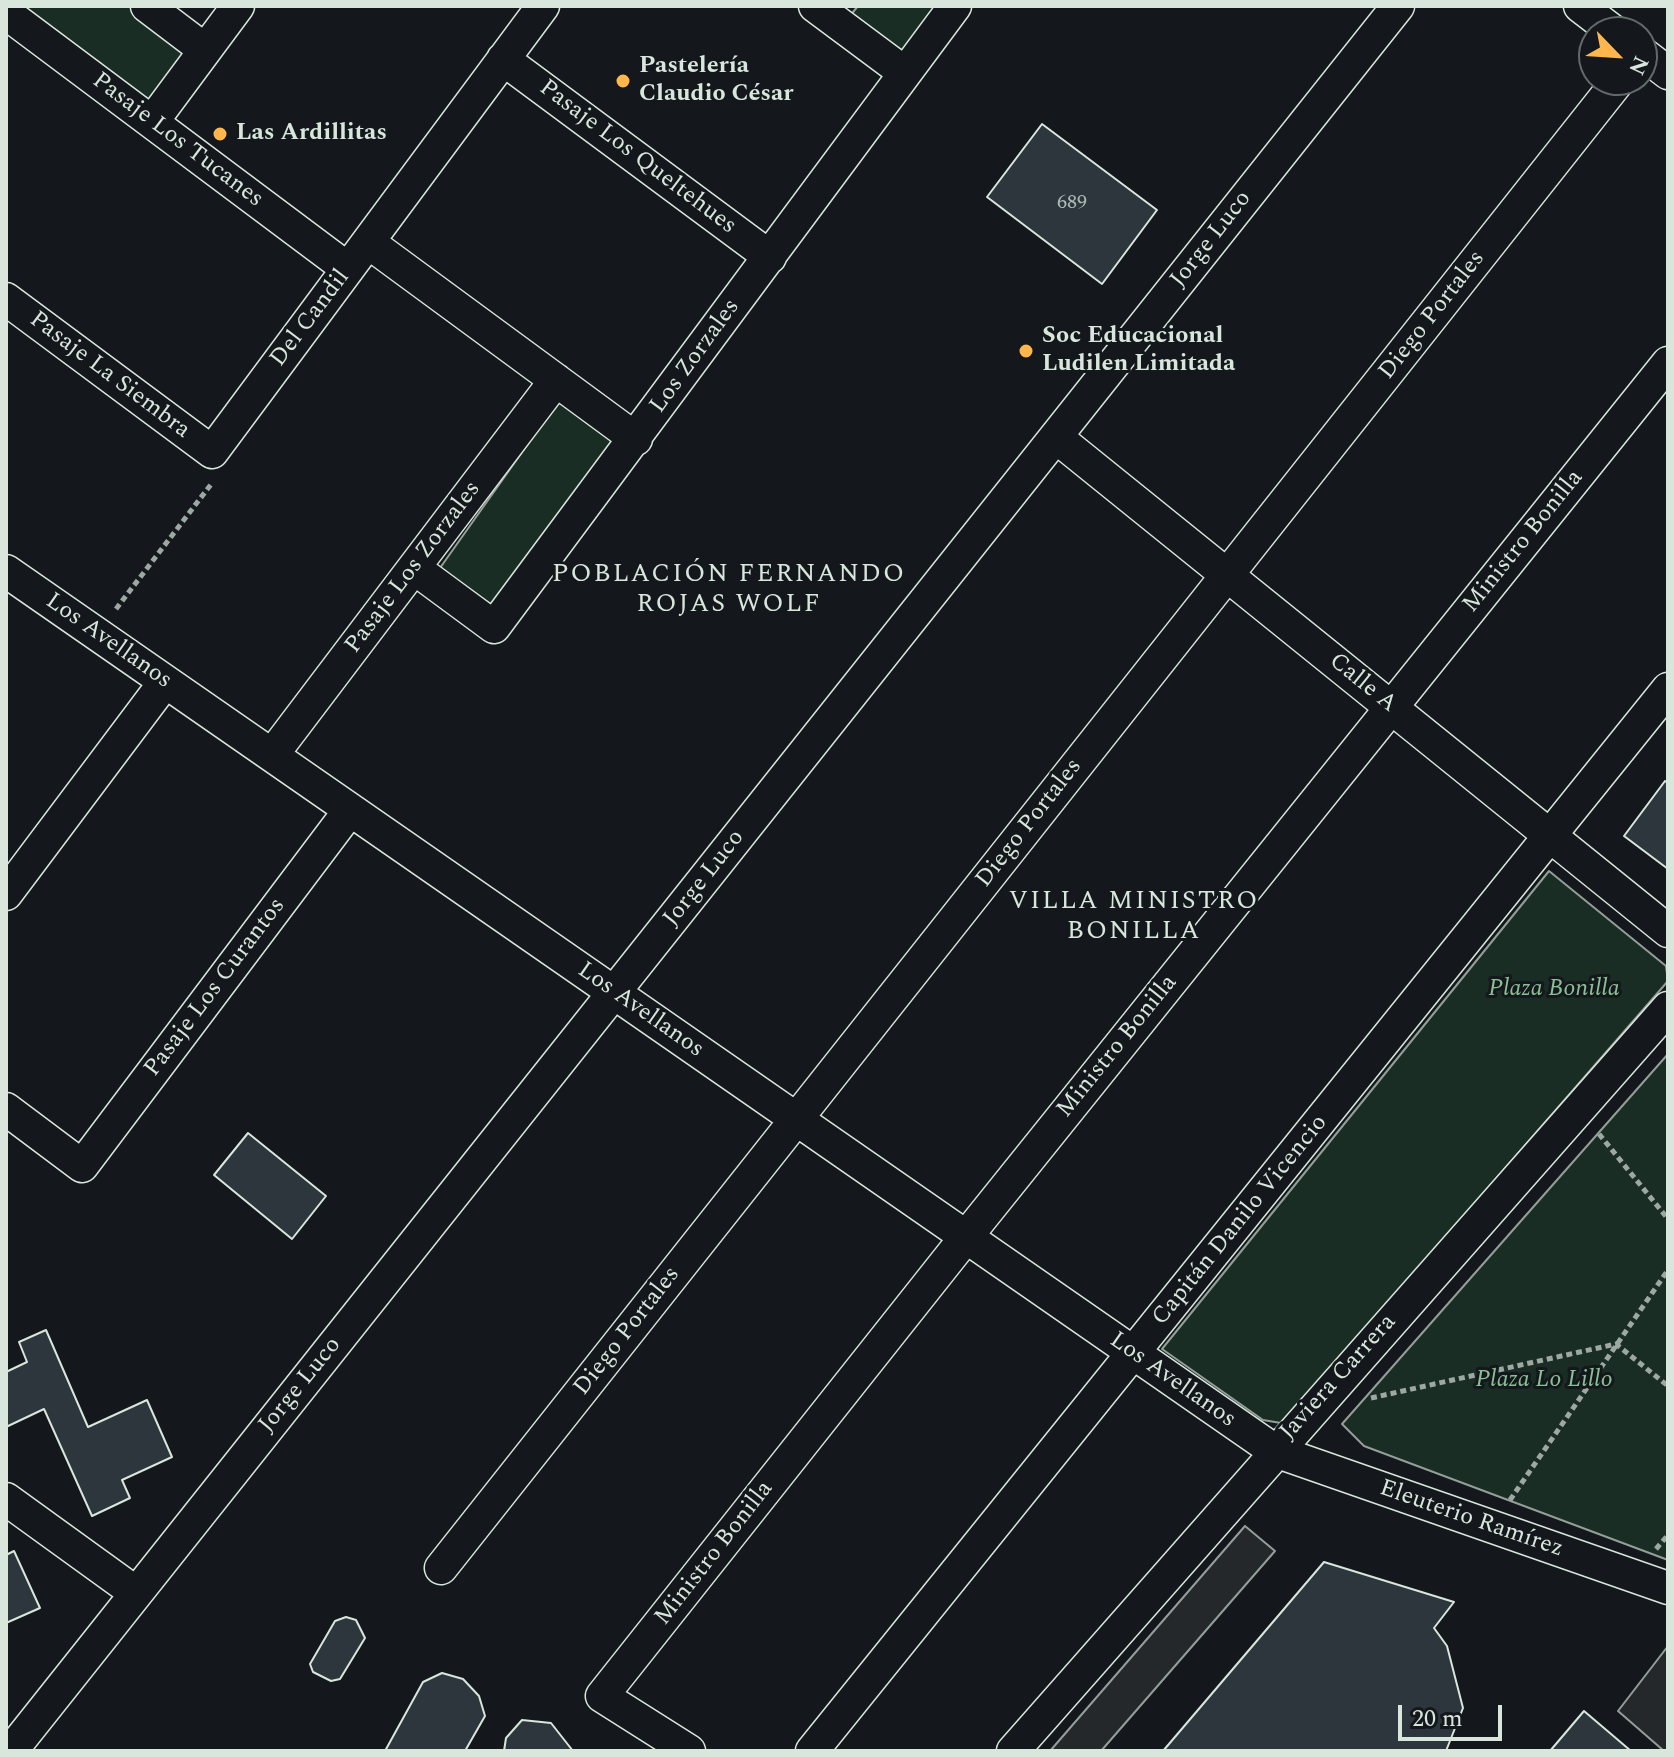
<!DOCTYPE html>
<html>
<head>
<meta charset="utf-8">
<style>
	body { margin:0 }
	#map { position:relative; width:1674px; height:1757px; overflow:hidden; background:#14181c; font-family:Spectral,serif }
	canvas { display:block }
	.frame { position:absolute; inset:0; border:8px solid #d8e6dc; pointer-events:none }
	.north { position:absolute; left:1578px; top:16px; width:80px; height:80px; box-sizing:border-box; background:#14181c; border:2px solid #626a69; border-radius:50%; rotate:115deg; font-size:22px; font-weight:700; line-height:32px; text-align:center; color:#d8e6dc }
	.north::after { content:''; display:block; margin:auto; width:28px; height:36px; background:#ffb74d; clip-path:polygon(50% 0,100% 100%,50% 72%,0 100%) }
	.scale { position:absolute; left:1398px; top:1705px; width:104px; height:36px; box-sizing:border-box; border:4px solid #d8e6dc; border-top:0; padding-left:10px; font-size:24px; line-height:28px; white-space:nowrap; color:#d8e6dc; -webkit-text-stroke:6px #14181c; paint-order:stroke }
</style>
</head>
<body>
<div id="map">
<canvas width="1674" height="1757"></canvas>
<div class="frame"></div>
<div class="north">N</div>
<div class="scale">20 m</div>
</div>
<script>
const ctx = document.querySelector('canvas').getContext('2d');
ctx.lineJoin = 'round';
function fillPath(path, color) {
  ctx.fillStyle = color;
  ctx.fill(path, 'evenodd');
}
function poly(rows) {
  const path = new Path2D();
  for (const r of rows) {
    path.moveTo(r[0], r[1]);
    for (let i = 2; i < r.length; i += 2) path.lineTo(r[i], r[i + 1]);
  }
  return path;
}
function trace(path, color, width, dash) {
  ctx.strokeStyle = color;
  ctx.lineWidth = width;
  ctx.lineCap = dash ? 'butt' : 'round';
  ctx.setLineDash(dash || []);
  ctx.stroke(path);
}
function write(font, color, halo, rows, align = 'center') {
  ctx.font = font + ' Spectral,serif';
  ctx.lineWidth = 6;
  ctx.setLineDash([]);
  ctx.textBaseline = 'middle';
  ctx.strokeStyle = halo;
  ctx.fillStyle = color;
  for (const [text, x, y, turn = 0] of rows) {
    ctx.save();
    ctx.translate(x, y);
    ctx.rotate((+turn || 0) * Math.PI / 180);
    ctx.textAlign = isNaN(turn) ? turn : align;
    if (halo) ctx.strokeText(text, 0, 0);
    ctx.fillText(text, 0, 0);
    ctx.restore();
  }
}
const green = poly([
	[16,6,129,6,189,50,150,104,16,6],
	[858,6,944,6,904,59,849,17,858,6],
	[559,400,615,440,496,608,440,568,559,400],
	[1549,871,1666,966,1668,981,1293,1412,1281,1423,1263,1420,1162,1349,1549,871],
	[1668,1054,1668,1560,1364,1446,1342,1424,1668,1054]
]);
const parking = poly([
	[1245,1526,1275,1551,1101,1751,1050,1751,1245,1526],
	[1668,1646,1668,1751,1664,1751,1618,1711,1668,1646]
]);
const building = poly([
	[1042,124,1157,210,1102,284,987,197,1042,124],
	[1665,781,1668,783,1668,869,1624,836,1665,781],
	[248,1133,326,1196,292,1239,214,1175,248,1133],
	[46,1330,88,1427,147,1400,172,1457,122,1480,130,1498,92,1516,44,1409,6,1427,6,1372,27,1362,19,1342,46,1330],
	[14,1551,40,1608,6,1623,6,1555,14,1551],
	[1324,1562,1454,1602,1434,1628,1447,1646,1463,1708,1446,1751,1163,1751,1324,1562],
	[346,1617,356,1620,365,1638,340,1679,331,1681,313,1672,310,1664,335,1621,346,1617],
	[442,1673,463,1679,479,1696,485,1716,465,1751,385,1751,423,1682,442,1673],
	[1584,1711,1631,1751,1550,1751,1584,1711],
	[522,1720,551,1723,573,1751,504,1751,506,1738,522,1720]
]);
const path = poly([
	[116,609,212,483],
	[1599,1134,1668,1219],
	[1371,1398,1616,1344,1668,1386],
	[1510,1500,1668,1270],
	[1656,1549,1668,1535]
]);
const minor = poly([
	[147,6,205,50],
	[815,6,905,73],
	[1580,6,1614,32],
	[6,13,348,269],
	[1642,53,1668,73],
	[503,59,770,257],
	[152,122,238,6],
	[368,242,636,439],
	[6,299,212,452,543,6],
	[1056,437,1668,931],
	[414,568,494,627,955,6],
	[6,571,1275,1451,1668,1588],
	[272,755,556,380],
	[6,894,165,682],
	[6,1109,82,1166,350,810],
	[6,1499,136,1593],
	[441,1568,1619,80],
	[11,1751,1398,6],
	[689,1751,602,1696,966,1237,1668,363],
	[812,1751,1668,689],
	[1013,1751,1668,1008]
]);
const markers = [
	[623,81,8,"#ffb74d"],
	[220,134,8,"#ffb74d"],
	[1026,351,8,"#ffb74d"]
];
const numberNames = [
	["689",1072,204]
];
const poiNames = [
	["Pastelería",639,67],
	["Claudio César",639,95],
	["Las Ardillitas",236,134],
	["Soc Educacional",1042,337],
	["Ludilen Limitada",1042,365]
];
const streetNames = [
	["Pasaje Los Tucanes",177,141,37],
	["Pasaje Los Queltehues",637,158,37],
	["Jorge Luco",1212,240,-52],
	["Diego Portales",1433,316,-52],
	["Del Candil",311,319,-53],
	["Los Zorzales",696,357,-54],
	["Pasaje La Siembra",109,376,37],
	["Ministro Bonilla",1524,542,-51],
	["Pasaje Los Zorzales",414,568,-53],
	["Los Avellanos",108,642,35],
	["Calle A",1362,684,39],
	["Diego Portales",1030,824,-52],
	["Jorge Luco",705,879,-52],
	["Pasaje Los Curantos",216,988,-53],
	["Los Avellanos",640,1011,35],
	["Ministro Bonilla",1118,1047,-51],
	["Capitán Danilo Vicencio",1241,1221,-51],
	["Diego Portales",628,1332,-52],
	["Javiera Carrera",1339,1378,-48],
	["Los Avellanos",1172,1381,35],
	["Jorge Luco",301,1386,-51],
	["Eleuterio Ramírez",1471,1520,19],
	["Ministro Bonilla",715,1554,-52]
];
const parkNames = [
	["Plaza Bonilla",1554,990],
	["Plaza Lo Lillo",1544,1381]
];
const neighbourhoodNames = [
	["POBLACIÓN FERNANDO",729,576],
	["ROJAS WOLF",729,606],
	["VILLA MINISTRO",1134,903],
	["BONILLA",1134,933]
];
fillPath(green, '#1a2d24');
trace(green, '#939e99', 2);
fillPath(parking, '#24282b');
trace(parking, '#939e99', 2);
fillPath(building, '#2c363c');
trace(building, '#d8e6dc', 2);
trace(minor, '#d8e6dc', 35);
trace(path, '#9da8a2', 5, [6, 4]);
trace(minor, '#14181c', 32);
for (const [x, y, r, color] of markers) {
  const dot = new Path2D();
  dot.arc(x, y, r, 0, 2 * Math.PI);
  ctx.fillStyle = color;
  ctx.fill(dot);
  trace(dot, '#14181c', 3);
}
write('20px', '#adbab4', null, numberNames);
write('bold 24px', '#d8e6dc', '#14181c', poiNames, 'left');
write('24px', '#d8e6dc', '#14181c', streetNames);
write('italic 24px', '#8ac095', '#14181c', parkNames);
ctx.letterSpacing = '2px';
write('26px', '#d8e6dc', '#14181c', neighbourhoodNames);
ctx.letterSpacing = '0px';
</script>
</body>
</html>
